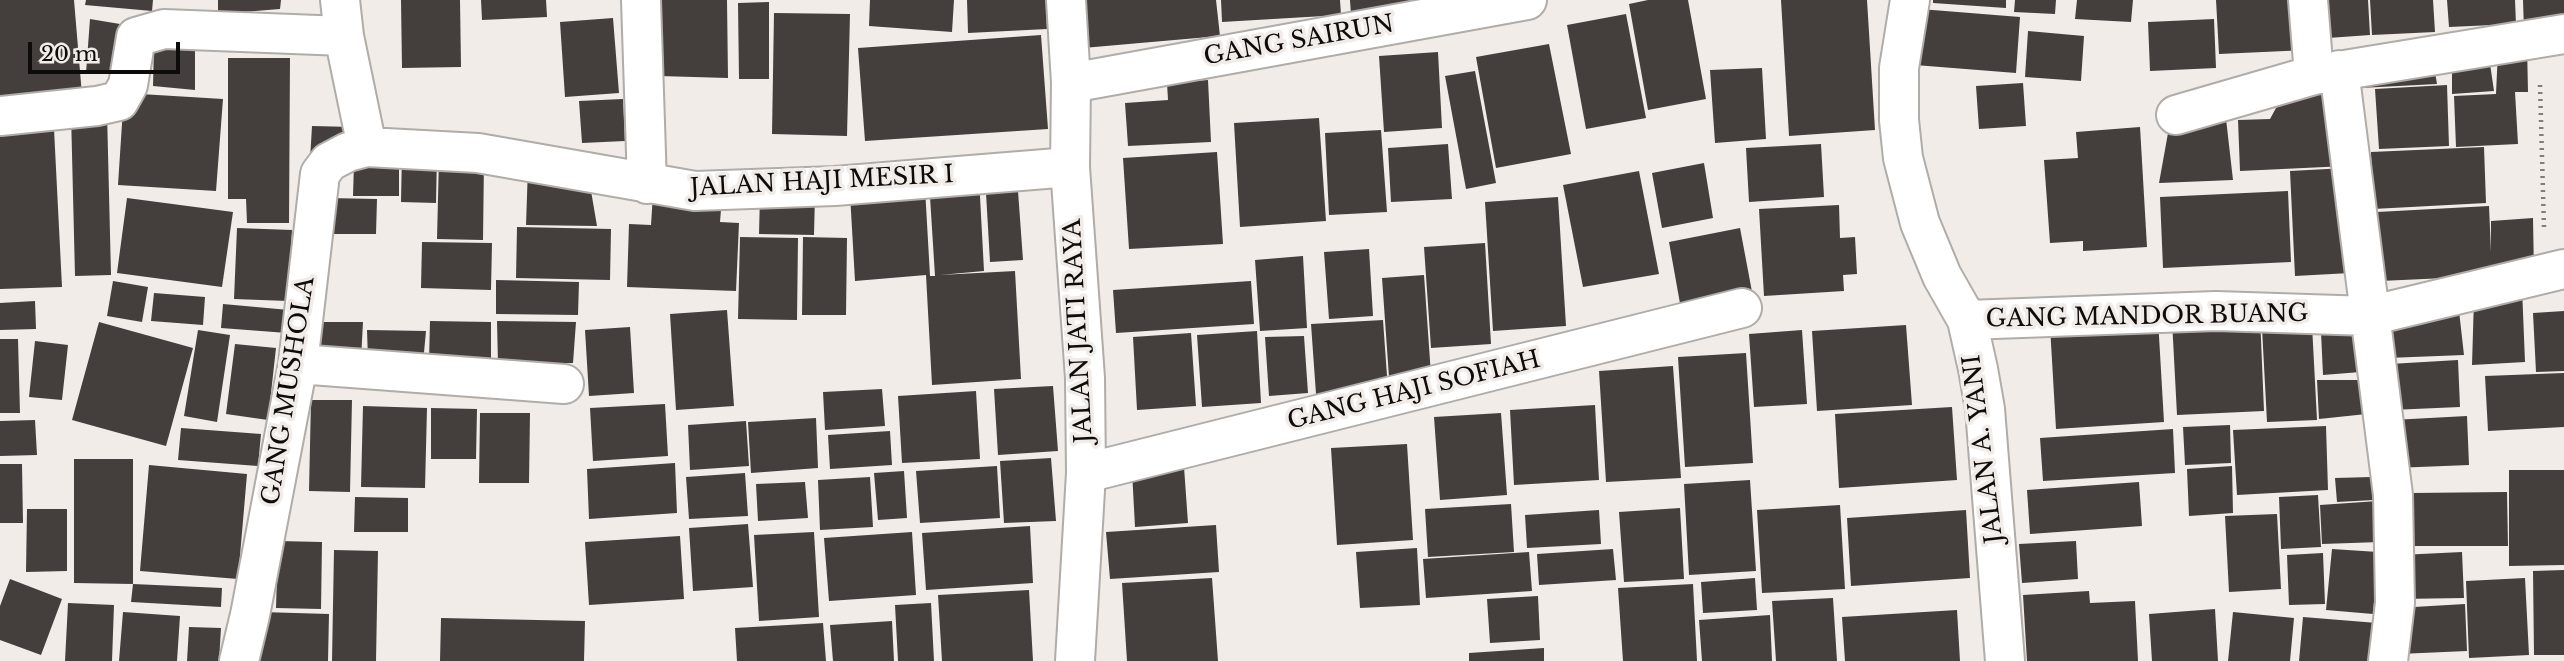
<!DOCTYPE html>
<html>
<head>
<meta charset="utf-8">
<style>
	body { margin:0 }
	#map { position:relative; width:2564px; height:661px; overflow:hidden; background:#f1ece8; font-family:"Libre Baskerville",serif }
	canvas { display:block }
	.scale { position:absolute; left:28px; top:42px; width:152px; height:32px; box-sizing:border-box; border:4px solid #0e0c0b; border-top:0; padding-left:9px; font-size:21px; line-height:24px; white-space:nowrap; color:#0e0c0b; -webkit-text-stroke:5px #f1ece8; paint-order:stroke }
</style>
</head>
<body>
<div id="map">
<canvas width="2564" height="661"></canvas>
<div class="scale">20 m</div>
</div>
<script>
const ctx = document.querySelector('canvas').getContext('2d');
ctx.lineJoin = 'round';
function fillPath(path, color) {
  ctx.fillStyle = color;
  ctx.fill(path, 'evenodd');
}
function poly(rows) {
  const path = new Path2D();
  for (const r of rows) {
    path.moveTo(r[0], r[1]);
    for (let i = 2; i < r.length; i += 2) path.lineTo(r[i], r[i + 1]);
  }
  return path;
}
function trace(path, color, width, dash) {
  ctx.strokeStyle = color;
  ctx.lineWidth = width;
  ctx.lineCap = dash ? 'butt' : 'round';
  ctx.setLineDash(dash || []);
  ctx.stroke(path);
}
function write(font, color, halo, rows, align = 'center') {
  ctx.font = font + ' "Libre Baskerville",serif';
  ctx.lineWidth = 7;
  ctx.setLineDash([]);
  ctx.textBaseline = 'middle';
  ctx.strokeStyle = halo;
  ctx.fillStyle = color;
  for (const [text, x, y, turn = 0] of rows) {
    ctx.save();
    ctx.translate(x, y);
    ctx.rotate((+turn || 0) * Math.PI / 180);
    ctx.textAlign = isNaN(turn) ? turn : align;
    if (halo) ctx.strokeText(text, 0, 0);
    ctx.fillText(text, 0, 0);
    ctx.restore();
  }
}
const building = poly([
	[0,0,74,0,82,95,0,101],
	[86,0,153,0,152,11,85,5],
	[218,0,281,0,280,9,218,14],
	[401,0,460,0,461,67,402,68],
	[481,0,546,0,547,17,482,20],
	[659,0,727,0,728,78,659,76],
	[870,0,954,0,952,32,869,26],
	[967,0,1046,0,1047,29,968,33],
	[1079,0,1216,0,1220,36,1083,48],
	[1221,0,1340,0,1341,15,1222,22],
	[1350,0,1431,0,1351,15],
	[1648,0,1688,0,1706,99,1648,110,1629,4],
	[1781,0,1867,0,1875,130,1789,136],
	[1933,0,2006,0,2006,8,1933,3],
	[2015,0,2056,0,2055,14,2014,12],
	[2077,0,2133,0,2131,22,2075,19],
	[2216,0,2305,0,2307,50,2219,54],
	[2311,0,2368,0,2370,35,2314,39],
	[2370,0,2433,0,2435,32,2372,35],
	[2447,0,2515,0,2516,24,2449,27],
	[2523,0,2564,0,2564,29,2524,31],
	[769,2,769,79,739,79,738,3],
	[1920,9,2020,17,2016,73,1915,65],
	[774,13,850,14,847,136,772,134],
	[1626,14,1646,118,1586,129,1567,25],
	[613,18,619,93,565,97,560,22],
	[90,19,126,25,121,70,86,73],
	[2214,19,2216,68,2150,71,2148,22],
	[2028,31,2084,36,2081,81,2025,77],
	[1041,35,1048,129,865,141,858,48],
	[1549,44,1571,154,1496,168,1476,57],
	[154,45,195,48,195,90,153,86],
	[2527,45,2528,92,2515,92,2518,144,2456,147,2454,96,2496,94,2498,50],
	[2488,50,2494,91,2452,94,2452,56],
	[1438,52,1442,128,1384,132,1379,56],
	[228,58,290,58,289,223,247,223,246,199,228,199],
	[2433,60,2437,84,2360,88,2369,71],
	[1762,68,1766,139,1715,143,1710,70],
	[1475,71,1496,183,1466,189,1445,76],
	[2331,78,2346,166,2240,171,2238,120,2270,119,2288,86],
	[1208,80,1211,142,1128,146,1125,103,1168,100,1167,83],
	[2023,83,2026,126,1979,129,1976,86],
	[2447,85,2449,146,2379,149,2375,89],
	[124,93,223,99,216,191,118,185],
	[623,99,625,141,582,143,579,101],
	[2225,110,2233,180,2159,183,2170,122],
	[107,112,111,275,75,276,71,113],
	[1319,118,1326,221,1240,227,1234,123],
	[312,126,353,127,309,177],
	[2140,127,2147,247,2083,251,2083,241,2050,243,2044,160,2078,158,2076,132],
	[54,129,62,287,0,289,0,130],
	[1381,130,1387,212,1329,215,1325,133],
	[1448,144,1452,199,1391,202,1388,148],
	[1821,144,1824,197,1749,202,1746,148],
	[2484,147,2486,203,2373,209,2371,152],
	[1217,152,1223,244,1129,249,1123,158],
	[402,153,437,154,436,203,401,202],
	[439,158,484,159,483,240,437,239],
	[354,163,399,163,399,196,353,196],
	[1704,163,1713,218,1662,228,1652,173],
	[528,167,590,185,597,226,526,225],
	[2346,168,2350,273,2295,276,2290,171],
	[1639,171,1659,274,1583,287,1563,185],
	[979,178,984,271,940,275,1015,271,1021,379,932,385,926,275,855,281,850,194,925,188,930,276,935,276,929,181],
	[1018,191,1023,260,990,262,986,193],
	[2288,191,2291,262,2163,268,2160,197],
	[653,194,722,197,720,222,739,223,736,291,627,287,629,224,651,225],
	[760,195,815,195,814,235,759,234],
	[1558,197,1566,326,1493,331,1485,202],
	[127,198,233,212,222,287,117,273],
	[328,198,377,199,376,234,327,234],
	[1839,205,1840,238,1855,237,1857,274,1843,275,1844,291,1764,296,1759,209],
	[2489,206,2491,252,2491,221,2533,218,2534,274,2380,281,2377,212],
	[517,227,611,229,610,280,516,278],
	[237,228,292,230,288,301,234,299],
	[1740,228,1753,297,1681,309,1669,242],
	[740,237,798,238,797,320,738,319],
	[803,237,847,238,846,315,802,315],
	[422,242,492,243,491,290,421,288],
	[1485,243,1491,344,1431,348,1424,247],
	[1369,249,1373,316,1329,319,1324,252],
	[1303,256,1307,328,1260,331,1255,260],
	[1424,275,1431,375,1389,377,1382,278],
	[496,280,579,282,578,315,496,314],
	[113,281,148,287,142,322,107,316],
	[1251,281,1254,324,1116,333,1113,290],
	[2522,288,2525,362,2472,365,2474,298],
	[154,293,205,297,203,325,151,321],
	[35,301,36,329,0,330,0,303],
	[2458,302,2464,355,2387,358,2391,314],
	[223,304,289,310,287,333,221,328],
	[727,310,734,406,676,410,670,314],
	[2564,311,2564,371,2536,372,2533,313],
	[2260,316,2264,411,2177,415,2172,320],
	[2158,319,2164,422,2056,429,2050,326],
	[1383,320,1388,390,1316,394,1311,324],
	[430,321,491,322,491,362,429,361],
	[497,321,576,322,573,363,498,365],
	[99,322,193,348,166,446,72,420],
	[311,322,363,322,361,360,311,356],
	[1906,325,1912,405,1817,411,1812,331],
	[2312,325,2317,420,2267,422,2262,328],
	[630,327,634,393,589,396,585,330],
	[198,330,230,335,217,422,184,416],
	[367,330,426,331,423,363,368,360],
	[1802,330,1807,404,1754,407,1749,334],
	[1257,331,1261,403,1202,407,1197,335],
	[2365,331,2373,371,2323,375,2321,332],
	[1191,333,1196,406,1137,410,1133,337],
	[1304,336,1308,393,1269,396,1265,337],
	[0,339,18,339,20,413,0,413],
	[35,341,68,345,62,400,29,397],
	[235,344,276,348,268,420,226,414],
	[1746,353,1753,463,1685,467,1678,357],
	[2458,360,2460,407,2391,410,2390,364],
	[1673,366,1681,478,1606,482,1599,371],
	[2564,373,2564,427,2488,431,2485,376],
	[2317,380,2371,380,2376,413,2319,419],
	[1053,386,1058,451,998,455,994,389],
	[882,389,885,426,825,430,823,392],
	[976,391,980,459,902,463,898,396],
	[311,400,352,400,350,492,309,491],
	[665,404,668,456,593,461,590,408],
	[1595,405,1599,480,1514,485,1510,410],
	[363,406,427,408,425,488,361,487],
	[1952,407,1957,480,1839,488,1835,414],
	[431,408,477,409,476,459,431,459],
	[480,413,530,413,529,483,479,483],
	[1501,413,1507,495,1440,500,1434,417],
	[2467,416,2469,465,2394,468,2392,420],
	[816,418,818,468,751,473,748,422],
	[35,420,37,455,0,456,0,421],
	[746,421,749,466,690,470,688,425],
	[2230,425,2231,463,2185,465,2183,427],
	[2326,426,2328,490,2237,495,2233,430],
	[181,428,261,434,258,466,178,460],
	[2173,429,2175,473,2043,481,2040,438],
	[890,431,892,465,830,469,828,435],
	[1407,444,1413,540,1337,545,1331,448],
	[1051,458,1056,521,1004,523,1000,461],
	[74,459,133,459,133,584,74,583],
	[675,463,677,513,589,519,587,469],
	[0,464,22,464,23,523,0,523],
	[149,465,247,474,238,579,140,571],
	[997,466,1000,518,920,523,916,471],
	[2232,466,2233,513,2189,516,2187,469],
	[1184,467,1188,523,1135,527,1132,471],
	[2509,470,2564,470,2564,565,2509,566],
	[904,471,907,518,878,520,874,473],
	[745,473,748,516,689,519,686,477],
	[870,477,873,527,820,530,818,480],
	[2372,477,2374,500,2337,502,2335,478],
	[1750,480,1756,571,1689,575,1684,484],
	[805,482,808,518,758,521,756,484],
	[2139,482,2142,526,2030,534,2027,490],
	[2507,492,2508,546,2411,546,2411,493],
	[2318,495,2321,547,2281,549,2279,497],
	[355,497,408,498,408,532,354,532],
	[2378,501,2380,542,2322,544,2320,505],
	[1511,504,1514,552,1428,557,1425,509],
	[1840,505,1845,589,1762,593,1757,510],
	[1680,508,1684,579,1624,582,1619,512],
	[27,509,67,509,67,571,26,572],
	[1599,510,1601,544,1527,548,1525,515],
	[1966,510,1970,578,1851,586,1847,518],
	[2277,514,2281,589,2229,592,2225,516],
	[748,524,753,587,693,591,689,528],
	[1216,525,1219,572,1110,579,1106,532],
	[1030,526,1033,583,926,590,922,533],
	[814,532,819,617,759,621,754,535],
	[912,532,916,595,829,601,824,538],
	[680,536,684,599,589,605,585,542],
	[278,541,322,542,321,609,276,608],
	[2076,541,2078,579,2022,583,2019,544],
	[1417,548,1420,605,1360,608,1356,552],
	[1613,549,1616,580,1539,585,1537,554],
	[2332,549,2378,552,2373,614,2326,610],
	[334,550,378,551,376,661,332,661],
	[1529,552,1532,591,1426,598,1423,559],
	[2462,552,2464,598,2399,599,2400,555],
	[2323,553,2325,604,2289,605,2287,555],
	[2564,570,2564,655,2534,655,2533,571],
	[1212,578,1218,661,1127,661,1122,583],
	[1755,578,1757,610,1703,613,1701,582],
	[2525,578,2529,655,2469,658,2466,581],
	[10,579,62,599,41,655,0,640,0,606],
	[133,584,222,588,221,607,131,602],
	[1693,584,1697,661,1623,661,1618,588],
	[1029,590,1033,661,942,661,938,595],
	[2089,591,2090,603,2135,601,2138,661,2027,661,2023,595],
	[1538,596,1540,640,1490,643,1487,599],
	[1833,598,1837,661,1776,661,1772,601],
	[68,603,114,605,112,661,65,661],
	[931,603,934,661,898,661,895,605],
	[2465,604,2467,651,2399,654,2397,608],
	[2215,609,2218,661,2152,661,2149,614],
	[1957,610,1960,661,1845,661,1842,617],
	[123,612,180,616,177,661,119,661],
	[261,612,329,614,328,661,260,661],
	[2233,612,2294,618,2290,661,2228,661],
	[1770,615,1772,661,1702,661,1699,620],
	[2303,617,2377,623,2373,661,2299,661],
	[441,618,585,621,584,661,440,661],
	[892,621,894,661,833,661,830,625],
	[823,623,826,661,737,661,735,628],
	[189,627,221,628,219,661,187,661],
	[1544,648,1544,661,1469,661,1469,653]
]);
const path = poly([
	[2540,85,2544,227]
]);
const street = poly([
	[340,0,344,36,367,147],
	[641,0,647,184],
	[1910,0,1899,68,1899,120,1903,158,1920,223,1942,276,1967,320,1978,369,1985,409,2005,661],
	[2308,0,2314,75],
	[2339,70,2393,495,2395,603,2388,661],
	[1071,83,1527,0],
	[2176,115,2314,75,2564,34],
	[0,116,97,106,119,101,128,85,136,37,164,29,344,36],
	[1967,320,2216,311,2369,316,2564,269],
	[298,364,564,384],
	[1086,473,1742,308],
	[239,661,250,615,298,364,320,174,329,162,348,152,367,147,478,153,695,191,835,186,1070,167]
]);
const secondary = poly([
	[1066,0,1071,83,1070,167,1085,378,1086,473,1075,661]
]);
const streetNames = [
	["GANG SAIRUN",1299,41,-10],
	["JALAN HAJI MESIR I",822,182,-3],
	["GANG MANDOR BUANG",2147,317,-1],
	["JALAN JATI RAYA",1079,331,-93],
	["GANG MUSHOLA",289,391,-81],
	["GANG HAJI SOFIAH",1414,391,-14],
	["JALAN A. YANI",1984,449,-97]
];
fillPath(building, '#443f3d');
trace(street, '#b0aca8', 42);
trace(secondary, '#b0aca8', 42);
trace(path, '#817d7b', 4.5, [2, 5]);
trace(street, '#fff', 38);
trace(secondary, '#fff', 38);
write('24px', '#0e0c0b', '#f1ece8', streetNames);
</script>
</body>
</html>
